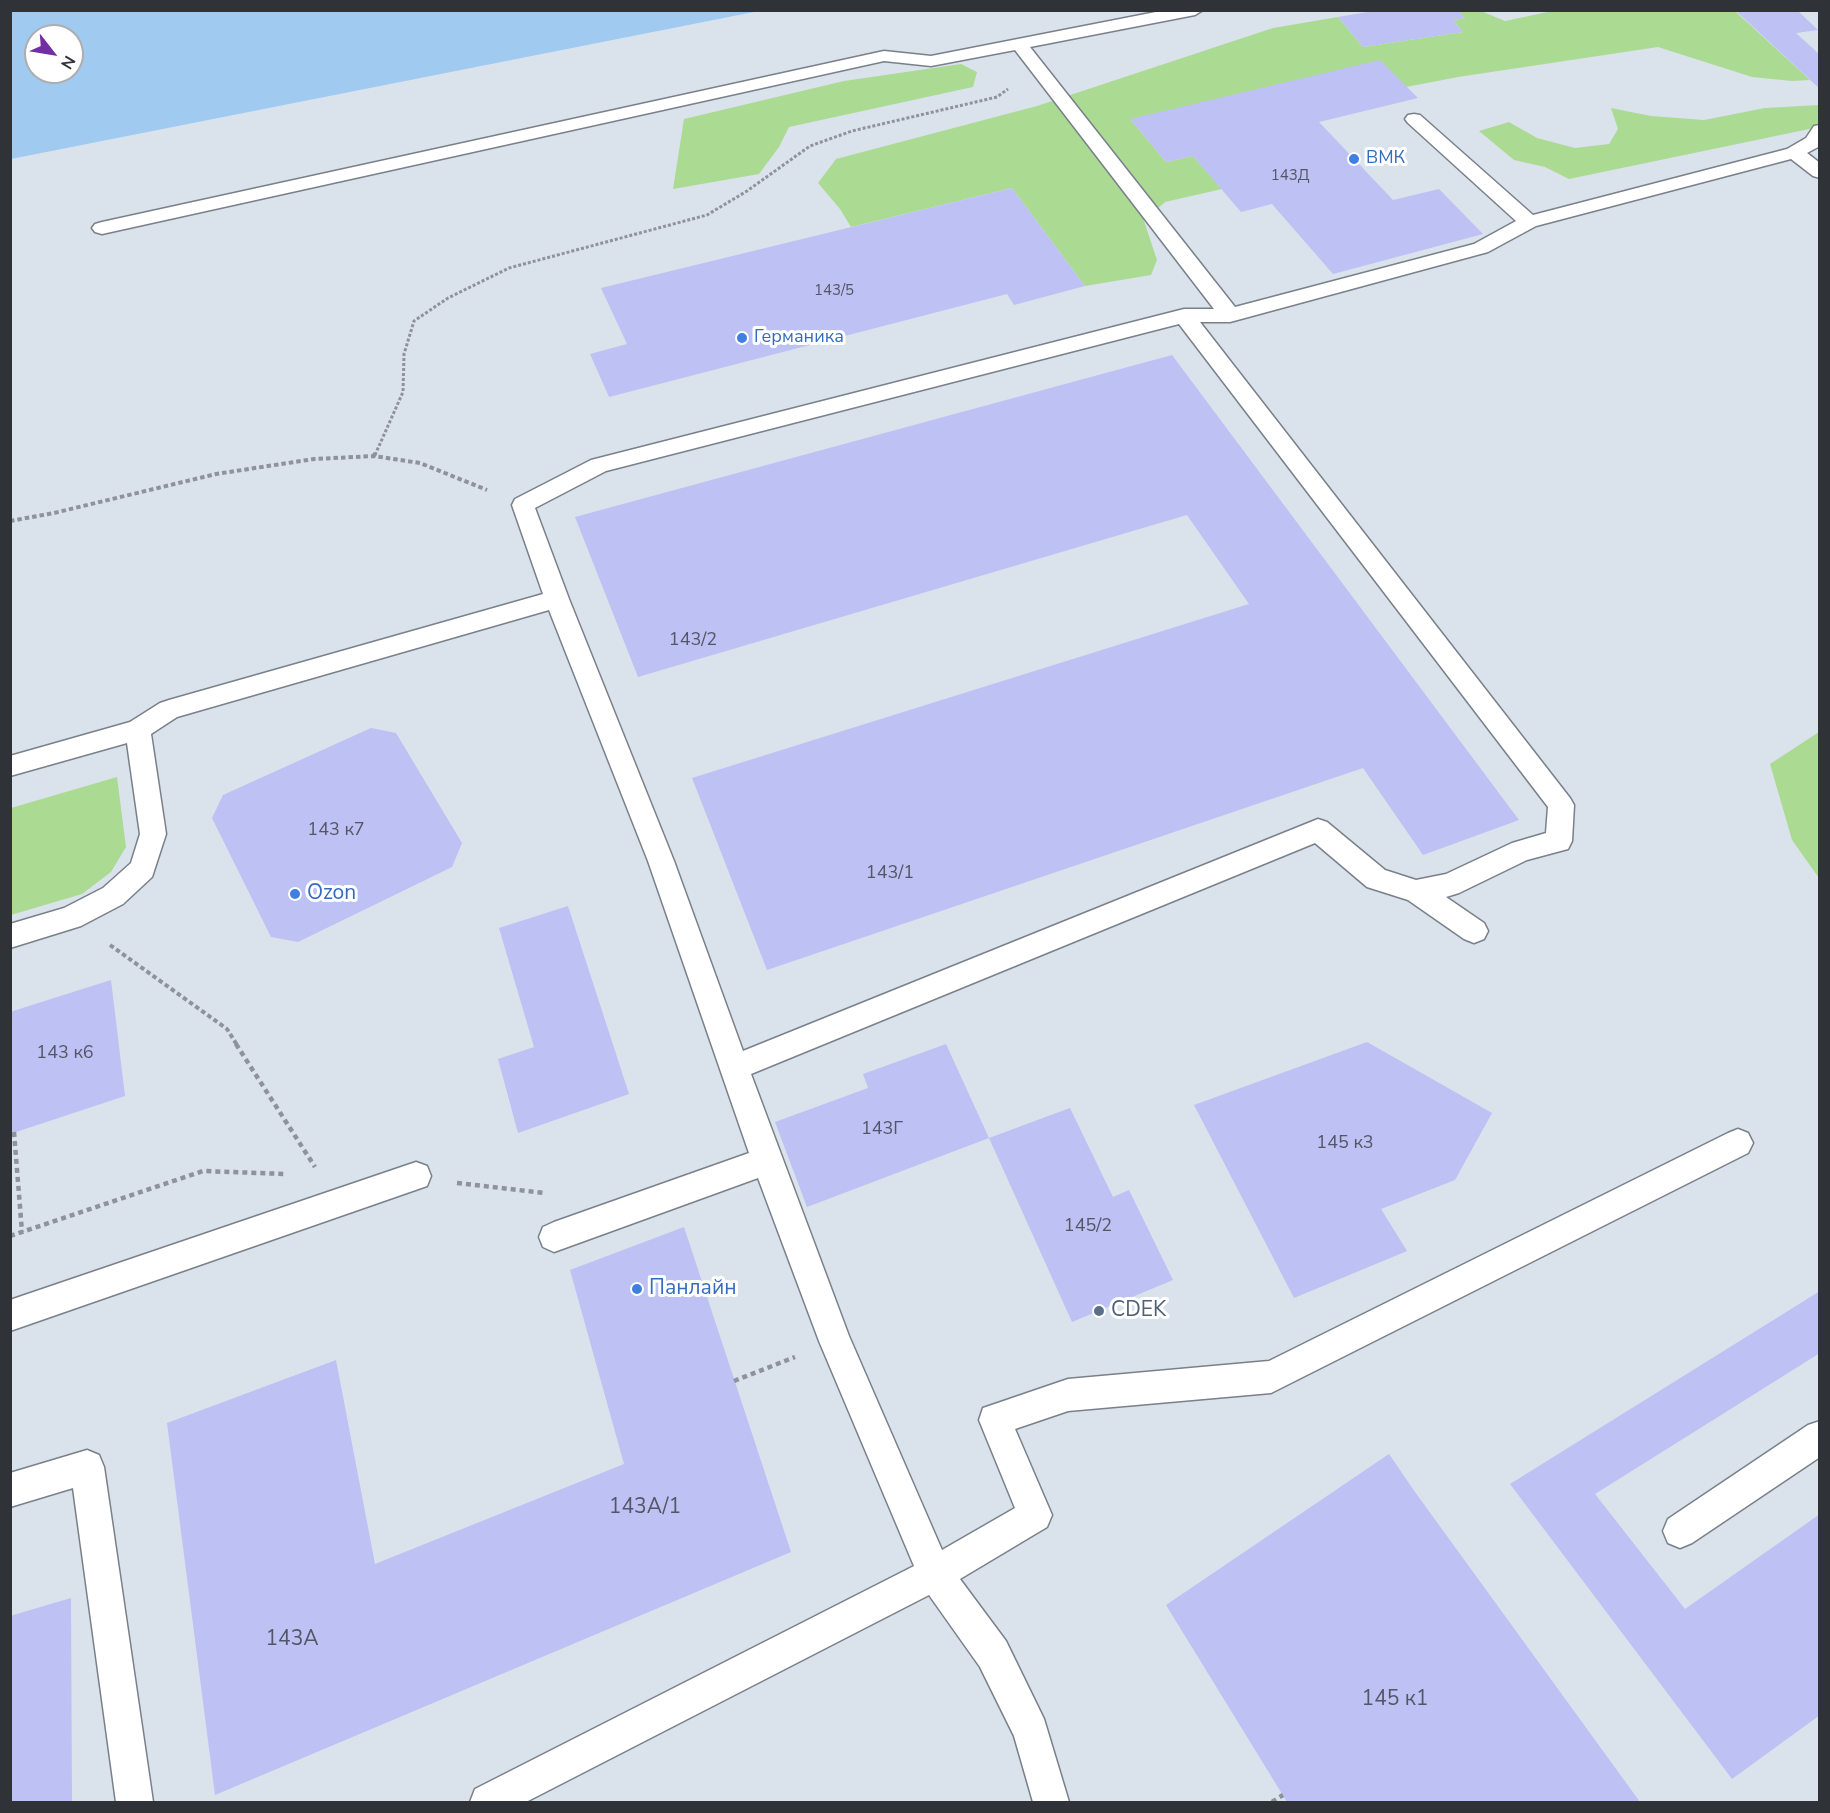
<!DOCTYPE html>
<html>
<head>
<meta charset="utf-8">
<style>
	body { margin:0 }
	#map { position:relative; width:1830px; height:1813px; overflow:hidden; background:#dae2ec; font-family:"Nunito Sans",sans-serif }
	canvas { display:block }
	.frame { position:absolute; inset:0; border:12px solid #2f3236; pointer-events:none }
	.north { position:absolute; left:24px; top:24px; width:60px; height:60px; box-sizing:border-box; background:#fff; border:2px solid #acadaf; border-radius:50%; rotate:121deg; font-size:16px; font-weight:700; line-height:24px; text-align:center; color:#2f3236 }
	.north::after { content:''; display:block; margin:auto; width:21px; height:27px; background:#722fa3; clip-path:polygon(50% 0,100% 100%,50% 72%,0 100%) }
</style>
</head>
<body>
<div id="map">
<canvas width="1830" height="1813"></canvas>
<div class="frame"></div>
<div class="north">N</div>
</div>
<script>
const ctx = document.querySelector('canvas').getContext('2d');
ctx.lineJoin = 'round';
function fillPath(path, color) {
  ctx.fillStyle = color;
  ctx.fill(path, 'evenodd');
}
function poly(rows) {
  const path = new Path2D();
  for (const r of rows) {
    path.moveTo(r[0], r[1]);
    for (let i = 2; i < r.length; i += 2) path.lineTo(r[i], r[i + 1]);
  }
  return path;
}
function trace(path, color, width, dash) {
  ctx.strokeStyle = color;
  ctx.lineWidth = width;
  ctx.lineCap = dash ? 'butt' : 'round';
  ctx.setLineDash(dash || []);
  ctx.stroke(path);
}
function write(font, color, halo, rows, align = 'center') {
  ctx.font = font + ' "Nunito Sans",sans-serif';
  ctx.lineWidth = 6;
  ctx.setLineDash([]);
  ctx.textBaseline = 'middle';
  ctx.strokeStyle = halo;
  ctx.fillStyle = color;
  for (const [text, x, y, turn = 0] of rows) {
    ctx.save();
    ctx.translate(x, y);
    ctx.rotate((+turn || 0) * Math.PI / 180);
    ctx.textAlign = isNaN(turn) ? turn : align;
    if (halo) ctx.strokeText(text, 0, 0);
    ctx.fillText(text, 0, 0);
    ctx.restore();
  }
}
const green = poly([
	[1557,10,1735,11,1810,80,1792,81,1752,77,1658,47,1458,77,1406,87,1131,120,1166,162,1193,156,1222,189,1165,202,1144,221,1157,260,1151,275,1085,286,1012,188,851,227,840,209,818,183,836,159,1037,106,1273,28,1338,17,1363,47,1463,32,1453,20,1465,18,1458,11,1481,11,1505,21],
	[961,64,977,72,973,87,789,127,779,147,759,174,673,189,684,119,844,81],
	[1819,105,1819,127,1569,179,1545,167,1514,160,1479,131,1509,122,1537,138,1575,148,1609,144,1618,129,1611,108,1651,116,1704,120,1765,108],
	[1819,732,1819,878,1792,840,1770,764],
	[117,777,126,847,111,872,82,894,11,915,11,808]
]);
const water = poly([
	[11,10,759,10,759,11,11,159],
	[36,36,72,36,72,72,36,72]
]);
const building = poly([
	[1380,10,1458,10,1465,18,1453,20,1463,32,1363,47,1338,17],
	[1735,10,1797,10,1818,30,1796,33,1820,55,1820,89],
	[1380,60,1418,98,1319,122,1393,200,1439,189,1483,234,1333,274,1272,204,1241,212,1193,156,1166,162,1130,119],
	[1012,188,1085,286,1014,305,1007,294,609,397,590,354,627,344,601,288],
	[1172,355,1519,820,1423,855,1363,768,767,970,692,778,1249,604,1187,515,638,677,575,517],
	[371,728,396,733,462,843,452,867,298,942,271,937,212,818,223,795],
	[568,906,629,1094,518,1133,498,1059,534,1047,499,928],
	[111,980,125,1096,10,1134,10,1012],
	[1367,1042,1492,1113,1455,1180,1381,1209,1407,1251,1294,1298,1194,1105],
	[946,1044,989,1138,807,1207,775,1122,868,1088,863,1074],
	[1070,1108,1113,1197,1129,1190,1173,1280,1072,1322,989,1138],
	[684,1227,791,1552,215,1795,167,1423,336,1360,375,1564,624,1464,570,1270],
	[1820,1291,1820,1353,1595,1494,1685,1609,1820,1514,1820,1715,1732,1779,1510,1484],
	[1389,1454,1415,1492,1640,1802,1287,1802,1166,1605],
	[71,1598,72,1802,10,1802,10,1616]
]);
const pathFar2 = poly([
	[375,455,403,392,404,354,414,321,448,298,509,268,707,215,747,191,810,146,852,131,997,97,1008,89]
]);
const pathFar1 = poly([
	[374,456,375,453],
	[10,521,54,513,216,474,314,459,374,456,420,463,487,490],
	[110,945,227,1029,237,1045]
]);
const path = poly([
	[236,1044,315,1167],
	[14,1132,22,1232],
	[457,1183,545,1193],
	[10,1236,203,1171,285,1174],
	[734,1381,795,1357],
	[1272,1802,1283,1795]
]);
const lane = poly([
	[1166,10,1203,10,1195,15,1030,47,1235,307,1474,244,1516,221,1408,123,1405,119,1408,115,1414,114,1420,115,1533,215,1787,149,1806,138,1814,126,1820,125,1820,146,1807,153,1820,163,1820,178,1813,176,1791,159,1536,226,1488,252,1230,322,1200,322,1570,798,1574,805,1572,841,1568,849,1527,860,1459,893,1446,897,1484,923,1488,931,1484,939,1474,943,1464,939,1408,900,1367,887,1315,843,751,1074,849,1336,942,1550,1015,1508,979,1420,983,1408,1068,1379,1269,1361,1728,1133,1738,1129,1748,1133,1753,1143,1748,1153,1271,1393,1068,1411,1015,1429,1052,1515,1047,1527,960,1579,1006,1641,1044,1719,1069,1802,1033,1802,1014,1736,980,1667,929,1595,526,1802,470,1802,475,1789,914,1566,819,1341,758,1178,554,1252,543,1247,539,1237,543,1227,554,1222,749,1153,648,861,549,610,177,717,151,734,166,834,152,877,123,904,81,926,10,948,10,924,64,908,103,888,131,863,140,834,127,743,10,776,10,756,130,722,160,703,169,700,543,594,512,505,515,499,591,460,1184,309,1214,309,1015,50,931,66,884,61,102,234,95,232,92,228,95,224,102,222,884,51,931,56,1166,10],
	[1179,324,1548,807,1546,833,1512,843,1446,874,1416,880,1385,870,1327,822,1318,819,743,1051,674,861,569,599,535,508,606,471,1179,324],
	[416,1162,427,1166,431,1176,427,1186,10,1331,10,1300,416,1162],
	[1820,1421,1820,1457,1692,1543,1680,1548,1668,1543,1663,1531,1668,1519,1808,1425,1820,1421],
	[87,1450,99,1455,104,1467,153,1802,116,1802,73,1488,10,1507,10,1473,87,1450]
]);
const markers = [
	[1354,159,6,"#3f7fe0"],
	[742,338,6,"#3f7fe0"],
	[295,894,6,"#3f7fe0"],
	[637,1289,6,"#3f7fe0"],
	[1099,1311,6,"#5c6f8a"]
];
const farNumbernames = [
	["143Д",1290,176],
	["143/5",834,291]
];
const farShopnames = [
	["ВМК",1366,159],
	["Германика",754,338]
];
const numberNames = [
	["143/2",693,641],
	["143 к7",336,831],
	["143/1",890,874],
	["143 к6",65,1054],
	["143Г",882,1130],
	["145 к3",1345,1144],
	["145/2",1088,1227]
];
const shopNames = [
	["Ozon",307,894],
	["Панлайн",649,1289]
];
const serviceNames = [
	["CDEK",1111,1311]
];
const nearNumbernames = [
	["143А/1",645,1508],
	["143А",292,1640],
	["145 к1",1395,1700]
];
fillPath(green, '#abdb92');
fillPath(water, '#a1caf1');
fillPath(building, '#bec1f3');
trace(lane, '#798089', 3);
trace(pathFar2, '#8d939a', 3, [3, 2]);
trace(pathFar1, '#8d939a', 4, [4.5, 3]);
trace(path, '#8d939a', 4.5, [5, 4]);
fillPath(lane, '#fff');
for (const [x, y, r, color] of markers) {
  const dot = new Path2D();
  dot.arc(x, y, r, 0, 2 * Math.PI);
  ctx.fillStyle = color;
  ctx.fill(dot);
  trace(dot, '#fff', 2);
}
write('15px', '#535665', null, farNumbernames);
write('18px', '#366cbe', '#fff', farShopnames, 'left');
write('18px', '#535665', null, numberNames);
write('21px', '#366cbe', '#fff', shopNames, 'left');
write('21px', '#4e5e75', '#fff', serviceNames, 'left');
write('21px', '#535665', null, nearNumbernames);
</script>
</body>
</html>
